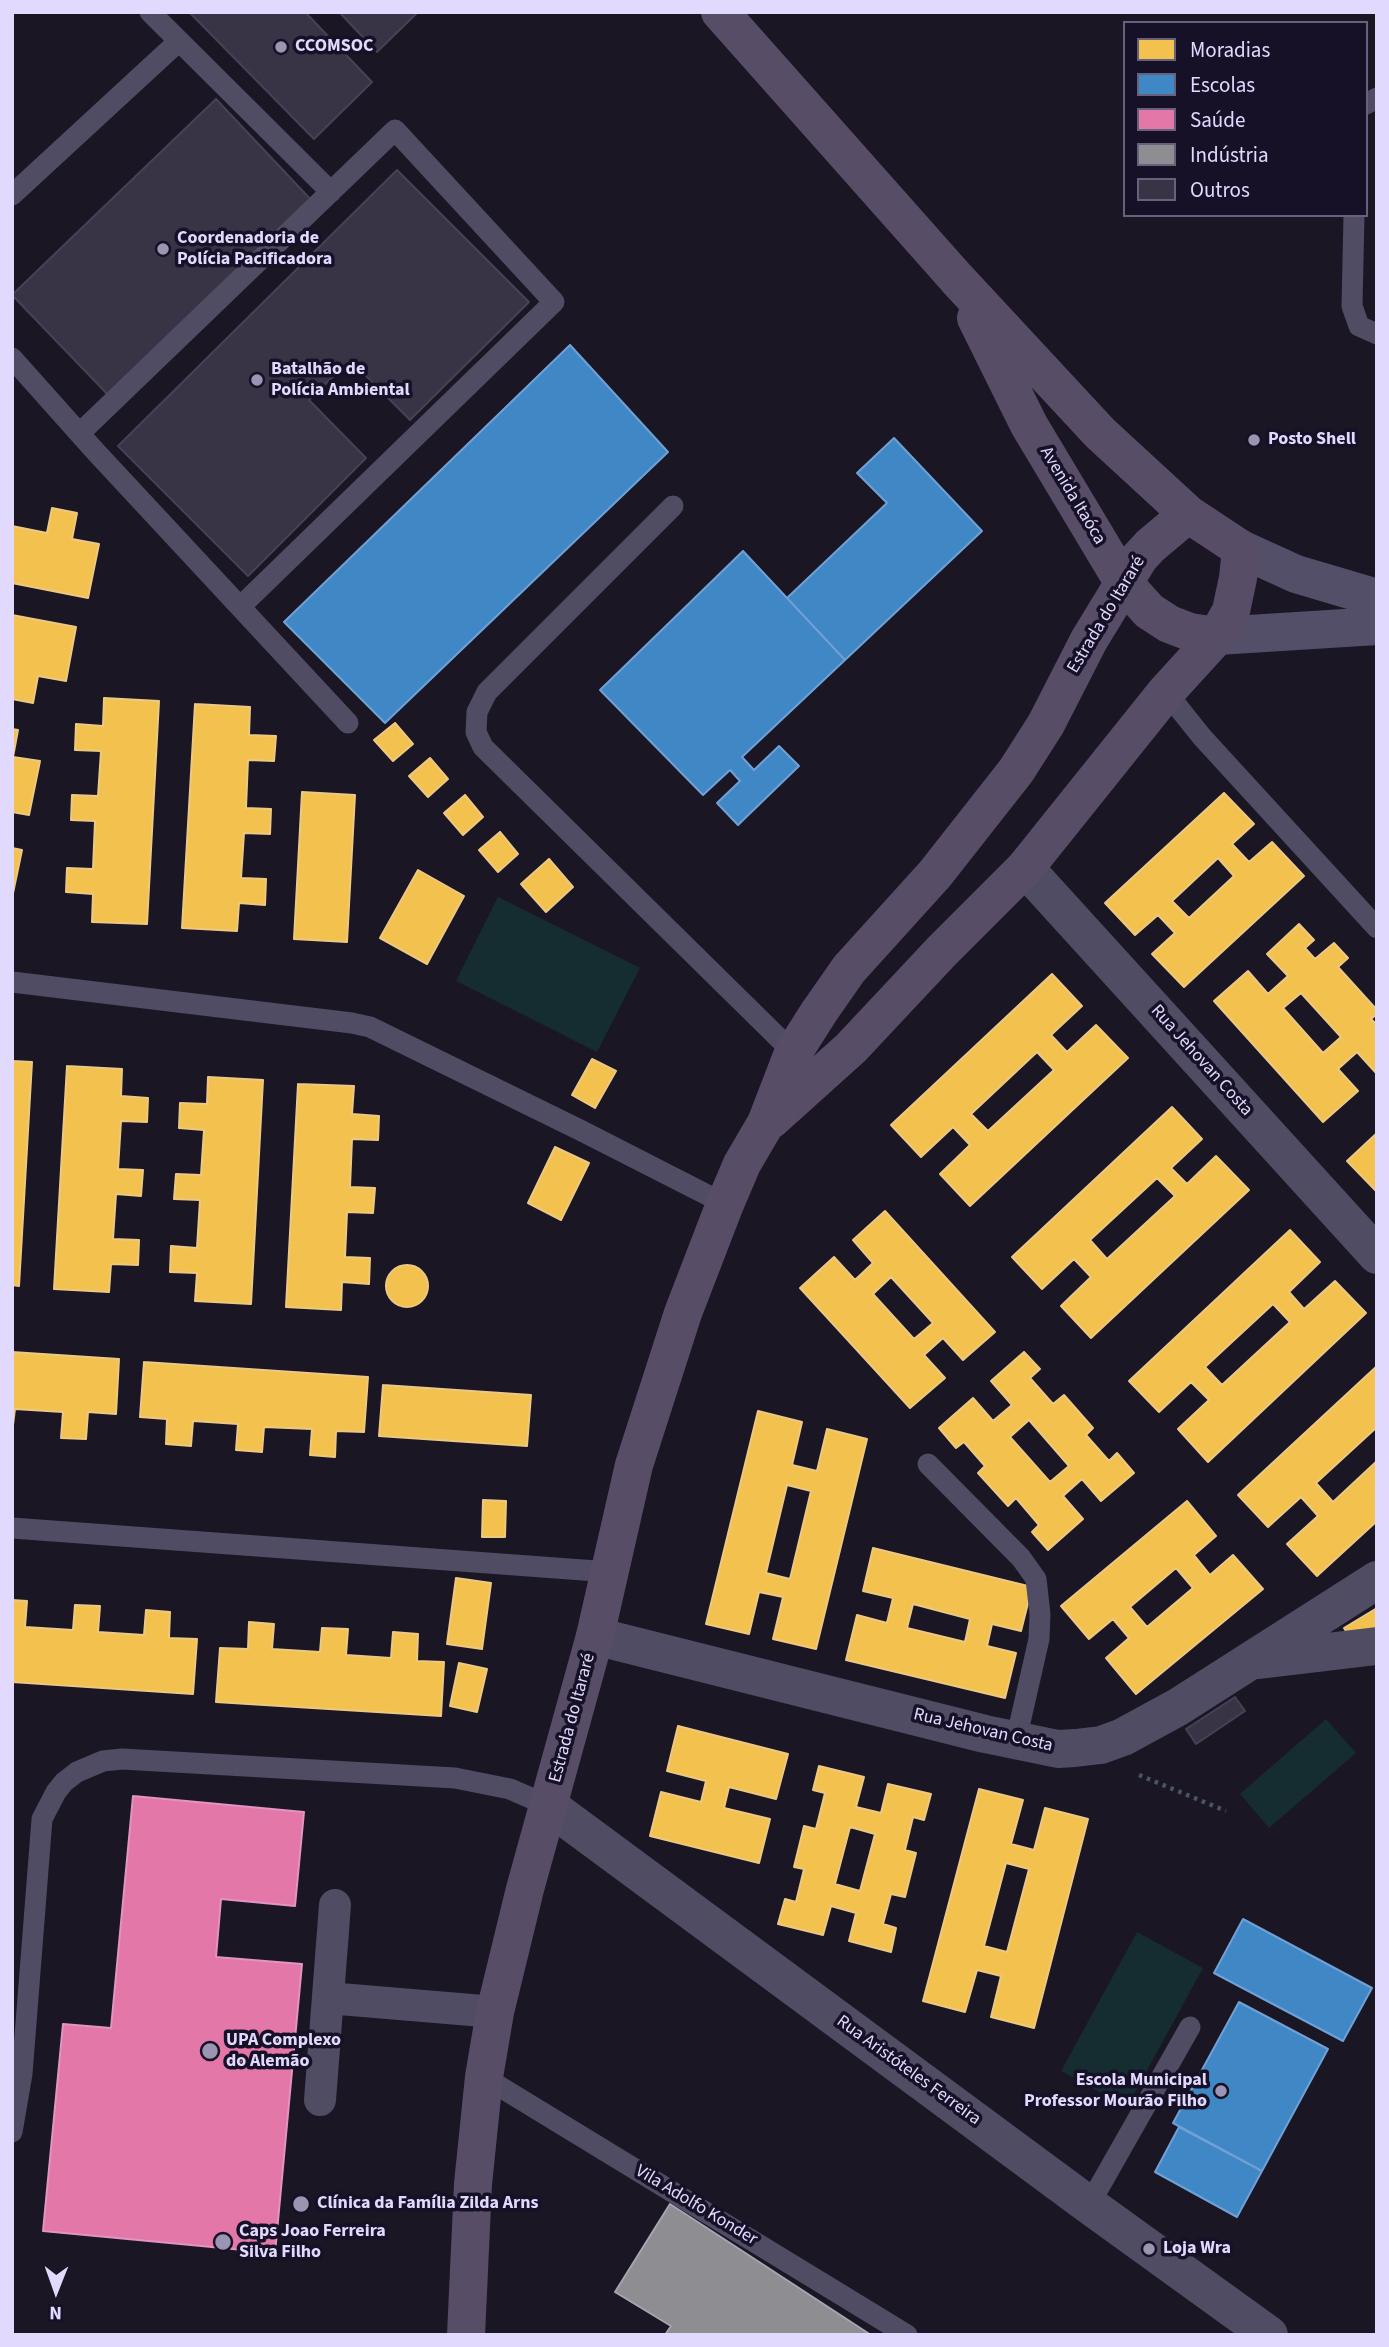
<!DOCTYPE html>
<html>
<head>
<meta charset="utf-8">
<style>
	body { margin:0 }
	#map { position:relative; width:1389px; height:2347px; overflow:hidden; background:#1a1623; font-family:"Source Sans 3",sans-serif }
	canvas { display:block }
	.frame { position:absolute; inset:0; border:14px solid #e1d9fe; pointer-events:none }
	.legend { position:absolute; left:1123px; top:21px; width:245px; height:196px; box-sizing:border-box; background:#171128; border:2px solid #68617e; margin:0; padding:9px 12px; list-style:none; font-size:21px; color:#e1d9fe }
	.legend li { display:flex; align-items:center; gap:14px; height:35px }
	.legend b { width:35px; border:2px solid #68617e }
	.north { position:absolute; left:21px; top:2256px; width:70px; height:70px; -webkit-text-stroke:5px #171128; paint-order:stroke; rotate:181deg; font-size:19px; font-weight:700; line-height:28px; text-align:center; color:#e1d9fe }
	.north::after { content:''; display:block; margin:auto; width:24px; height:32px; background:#e1d9fe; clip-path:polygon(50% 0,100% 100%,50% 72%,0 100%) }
</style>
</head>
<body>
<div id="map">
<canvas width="1389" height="2347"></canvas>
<div class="frame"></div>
<ul class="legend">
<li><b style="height:19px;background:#f2c14e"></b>Moradias</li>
<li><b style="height:19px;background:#3f88c5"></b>Escolas</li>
<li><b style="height:19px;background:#e377a8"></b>Saúde</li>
<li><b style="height:19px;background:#8d8d92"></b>Indústria</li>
<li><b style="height:19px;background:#393445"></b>Outros</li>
</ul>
<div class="north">N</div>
</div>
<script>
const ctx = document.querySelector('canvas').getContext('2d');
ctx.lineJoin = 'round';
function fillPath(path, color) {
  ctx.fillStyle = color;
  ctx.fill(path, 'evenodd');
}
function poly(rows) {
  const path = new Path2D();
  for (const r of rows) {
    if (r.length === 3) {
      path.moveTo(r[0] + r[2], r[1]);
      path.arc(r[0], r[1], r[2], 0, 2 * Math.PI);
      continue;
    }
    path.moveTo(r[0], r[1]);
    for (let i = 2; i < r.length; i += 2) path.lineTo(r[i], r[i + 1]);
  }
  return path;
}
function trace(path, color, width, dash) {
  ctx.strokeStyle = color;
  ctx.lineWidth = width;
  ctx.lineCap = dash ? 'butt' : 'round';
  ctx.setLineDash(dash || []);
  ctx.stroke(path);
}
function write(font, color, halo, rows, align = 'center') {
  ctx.font = font + ' "Source Sans 3",sans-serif';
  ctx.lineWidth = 7;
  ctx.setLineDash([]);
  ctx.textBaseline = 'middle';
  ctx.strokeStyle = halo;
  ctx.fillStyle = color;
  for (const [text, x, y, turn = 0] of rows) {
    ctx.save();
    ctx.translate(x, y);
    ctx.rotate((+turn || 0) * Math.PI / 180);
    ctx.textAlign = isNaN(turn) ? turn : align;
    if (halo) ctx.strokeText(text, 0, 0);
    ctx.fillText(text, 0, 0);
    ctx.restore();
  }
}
const green = poly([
	[498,897,640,968,597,1052,456,981],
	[1326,1719,1356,1753,1269,1828,1240,1794],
	[1137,1932,1203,1968,1127,2107,1061,2071]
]);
const homes = poly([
	[52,508,77,513,72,539,99,544,88,598,12,583,12,526,47,533,52,508],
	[12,615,76,627,66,681,38,676,33,703,12,699,12,615],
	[104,698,159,701,147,924,92,922,93,894,66,892,67,868,93,869,95,821,71,820,72,795,98,796,101,751,75,750,76,724,103,726,104,698],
	[195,704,250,707,249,735,276,736,274,761,248,760,246,808,271,809,270,834,244,833,241,878,266,879,265,905,239,903,237,931,182,928,195,704],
	[395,723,413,744,393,761,374,740,395,723],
	[12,729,18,730,13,757,40,761,29,815,12,812,12,729],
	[430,758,448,779,428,797,409,776,430,758],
	[302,792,355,795,347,942,294,939,302,792],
	[1224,793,1254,824,1232,844,1249,862,1272,842,1304,876,1184,987,1152,954,1175,933,1158,915,1135,935,1105,903,1224,793],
	[1218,858,1234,876,1189,918,1172,901,1218,858],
	[465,795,483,817,463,835,444,813,465,795],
	[500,832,518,854,498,872,479,850,500,832],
	[12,848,22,850,12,898,12,848],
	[549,859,573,887,546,912,521,884,549,859],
	[418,870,464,896,427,964,380,938,418,870],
	[1299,924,1314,940,1305,948,1315,959,1334,943,1348,958,1338,967,1377,1010,1377,1014,1371,1019,1377,1025,1377,1074,1357,1052,1338,1069,1358,1091,1323,1122,1214,1001,1248,971,1268,994,1288,976,1267,954,1299,924],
	[1301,993,1341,1037,1323,1053,1283,1008,1301,993],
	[1052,974,1082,1006,1051,1035,1067,1052,1096,1025,1128,1058,970,1206,940,1174,970,1145,953,1127,921,1157,891,1125,1052,974],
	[1037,1052,1054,1070,988,1131,971,1114,1037,1052],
	[592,1059,616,1071,595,1108,572,1095,592,1059],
	[12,1061,32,1062,19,1286,12,1285,12,1061],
	[67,1066,122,1069,121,1096,148,1098,147,1122,121,1121,118,1169,143,1170,141,1196,116,1194,113,1239,139,1240,138,1265,111,1264,109,1292,54,1289,67,1066],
	[208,1077,263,1080,251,1304,195,1301,197,1273,170,1272,171,1246,197,1248,200,1200,174,1199,176,1174,201,1175,204,1130,179,1128,180,1103,207,1104,208,1077],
	[298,1084,354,1086,352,1114,379,1116,378,1140,352,1139,350,1187,375,1188,373,1213,347,1212,345,1257,370,1258,369,1284,342,1282,341,1310,286,1307,298,1084],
	[1172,1107,1202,1139,1171,1168,1187,1184,1216,1156,1249,1190,1091,1338,1061,1306,1091,1277,1074,1259,1042,1289,1012,1257,1172,1107],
	[1157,1178,1175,1196,1107,1259,1090,1240,1157,1178],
	[1377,1133,1377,1192,1347,1161,1377,1133],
	[555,1147,589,1163,561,1220,528,1203,555,1147],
	[885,1211,995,1332,963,1360,943,1338,924,1355,945,1378,910,1408,800,1288,834,1257,855,1280,873,1263,853,1240,885,1211],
	[891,1277,933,1323,914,1339,873,1294,891,1277],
	[1290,1230,1320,1262,1289,1292,1304,1309,1335,1281,1366,1313,1208,1462,1178,1429,1209,1400,1191,1382,1159,1412,1129,1381,1290,1230],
	[1273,1304,1290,1322,1222,1385,1205,1367,1273,1304],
	[407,1286,21],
	[12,1352,119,1359,116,1414,88,1412,86,1439,61,1438,63,1412,15,1409,12,1433,12,1352],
	[1024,1352,1040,1369,1030,1378,1053,1404,1064,1395,1093,1428,1086,1435,1109,1461,1117,1453,1134,1473,1101,1501,1082,1479,1063,1496,1083,1519,1048,1550,1032,1532,1039,1525,1016,1498,1008,1506,978,1473,985,1466,964,1442,956,1448,939,1428,973,1398,993,1421,1012,1405,991,1381,1024,1352],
	[1029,1420,1069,1466,1050,1482,1010,1437,1029,1420],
	[144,1362,368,1377,364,1432,336,1431,335,1457,310,1455,312,1429,264,1427,262,1452,236,1450,238,1424,193,1421,191,1446,166,1444,167,1419,140,1417,144,1362],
	[1377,1366,1377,1427,1316,1483,1333,1502,1377,1461,1377,1521,1317,1576,1287,1544,1318,1516,1301,1497,1268,1527,1238,1495,1377,1366],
	[383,1385,531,1395,527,1446,379,1436,383,1385],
	[758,1411,802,1422,792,1465,817,1471,827,1429,867,1439,816,1649,773,1639,783,1597,759,1592,749,1634,706,1624,758,1411],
	[787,1485,811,1491,790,1579,766,1573,787,1485],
	[483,1500,506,1501,505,1537,482,1537,483,1500],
	[1187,1501,1216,1536,1194,1555,1210,1575,1233,1555,1263,1589,1136,1694,1106,1658,1129,1638,1113,1619,1089,1639,1061,1606,1187,1501],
	[1176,1568,1193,1588,1147,1627,1130,1607,1176,1568],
	[873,1548,1032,1587,1021,1631,992,1624,987,1646,1016,1653,1005,1698,846,1660,857,1615,887,1623,893,1598,863,1591,873,1548],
	[913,1604,970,1619,965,1642,907,1628,913,1604],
	[456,1578,491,1583,482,1649,447,1644,456,1578],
	[12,1600,27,1601,25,1627,73,1630,75,1605,100,1606,98,1632,144,1635,146,1610,170,1612,169,1638,197,1639,193,1694,12,1682,12,1600],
	[1377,1608,1377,1632,1355,1646,1344,1628,1377,1608],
	[249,1622,274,1624,272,1649,320,1652,322,1628,348,1629,346,1655,391,1658,393,1632,418,1634,417,1661,444,1662,441,1716,216,1702,220,1648,248,1649,249,1622],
	[459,1663,487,1669,477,1712,450,1706,459,1663],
	[678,1726,788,1754,776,1799,729,1787,724,1808,770,1819,759,1863,650,1836,661,1792,701,1802,706,1781,667,1771,678,1726],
	[819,1766,864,1777,856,1807,881,1813,888,1784,931,1794,924,1820,913,1817,905,1850,916,1853,905,1897,891,1894,883,1924,896,1928,891,1952,849,1941,856,1913,831,1906,823,1935,778,1924,785,1899,796,1902,804,1869,794,1867,804,1826,816,1829,825,1793,813,1790,819,1766],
	[850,1827,875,1834,860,1891,835,1884,850,1827],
	[979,1789,1023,1800,1011,1844,1034,1850,1045,1808,1088,1819,1034,2028,991,2017,1001,1976,977,1970,965,2012,923,2001,979,1789],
	[1006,1863,1029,1869,1007,1952,984,1946,1006,1863]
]);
const schools = poly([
	[570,345,668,452,385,723,284,622,570,345],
	[894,438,982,531,845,660,787,598,887,503,857,473,894,438],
	[743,551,845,660,742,757,754,770,779,746,799,766,738,825,717,803,740,781,730,770,703,795,600,690,743,551],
	[1243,1919,1372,1988,1343,2041,1214,1973,1243,1919],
	[1239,2002,1328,2049,1262,2171,1173,2123,1239,2002],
	[1179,2127,1262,2171,1237,2217,1155,2172,1179,2127]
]);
const health = poly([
	[133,1796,304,1812,295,1906,221,1899,216,1957,302,1964,275,2253,43,2231,63,2024,111,2028,133,1796]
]);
const industry = poly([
	[670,2204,727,2241,871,2335,665,2335,671,2326,615,2292,670,2204]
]);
const building = poly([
	[189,12,305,12,372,82,314,139,189,12],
	[339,12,418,12,377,52,339,12],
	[216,99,314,203,111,398,12,295,216,99],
	[397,170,529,302,410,420,350,360,309,400,366,458,248,576,118,446,397,170],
	[1235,1697,1245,1711,1196,1744,1186,1729,1235,1697]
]);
const path = poly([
	[1139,1775,1226,1811]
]);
const service = poly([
	[150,12,331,192],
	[1366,104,1377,98],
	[12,195,179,41],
	[1354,215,1352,306,1359,326,1377,334],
	[12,358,95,451,348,723],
	[80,433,395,130,554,302,240,607],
	[673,506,487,692,477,712,476,732,483,747,799,1058],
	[1166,692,1202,737,1377,928],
	[12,982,352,1023,370,1027,582,1131,725,1204],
	[928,1464,1021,1558,1036,1579,1040,1614,1039,1639,1016,1740],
	[12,1528,610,1572],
	[484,2077,907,2335],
	[12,2132,22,2074,42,1819,56,1792,64,1782,77,1772,103,1761,122,1759,455,1778,510,1789,549,1806],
	[1089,2205,1190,2027]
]);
const pedestrian = poly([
	[328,1998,495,2012],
	[320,2100,335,1905]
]);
const minor = poly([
	[1025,868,1377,1255],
	[595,1636,985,1734,1058,1749,1075,1748,1101,1745,1123,1737,1178,1707,1377,1580],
	[1259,1660,1377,1646],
	[549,1806,1089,2205,1269,2335]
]);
const secondary = poly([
	[1241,549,1296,574,1377,598],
	[1217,636,1377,626]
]);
const primary = poly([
	[720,12,957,279,1100,433,1188,514,1241,549,1238,578,1231,611,1217,636,1166,692,1025,868,941,952,851,1048,771,1120],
	[976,318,1029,425,1123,582,1149,611,1169,624,1190,632,1217,636],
	[466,2335,473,2184,484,2077,495,2012,525,1889,595,1636,634,1465,683,1313,725,1204,742,1164,766,1123,793,1053,819,1012,849,969,935,874,1016,771,1046,724,1089,640,1139,558,1150,546,1188,514]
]);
const markers = [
	[281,47,7,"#9b95b1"],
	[163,249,7,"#9b95b1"],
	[257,380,7,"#9b95b1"],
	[1254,440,7,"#9b95b1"],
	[210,2051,9,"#9b95b1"],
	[1221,2091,7,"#9b95b1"],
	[301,2204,9,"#9b95b1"],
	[223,2242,9,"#9b95b1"],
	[1149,2249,7,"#9b95b1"]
];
const poiNames = [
	["CCOMSOC",295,47],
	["Coordenadoria de",177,239],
	["Polícia Pacificadora",177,260],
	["Batalhão de",271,370],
	["Polícia Ambiental",271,391],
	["Posto Shell",1268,440],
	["UPA Complexo",226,2041],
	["do Alemão",226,2062],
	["Escola Municipal",1207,2081,"right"],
	["Professor Mourão Filho",1207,2102,"right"],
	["Clínica da Família Zilda Arns",317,2204],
	["Caps Joao Ferreira",239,2232],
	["Silva Filho",239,2253],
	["Loja Wra",1163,2249]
];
const streetNames = [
	["Avenida Itaóca",1072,496,59],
	["Estrada do Itararé",1107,615,-59],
	["Rua Jehovan Costa",1201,1061,48],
	["Estrada do Itararé",573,1718,-75],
	["Rua Jehovan Costa",983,1731,13],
	["Rua Aristóteles Ferreira",908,2071,36],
	["Vila Adolfo Konder",696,2206,31]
];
fillPath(green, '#152c30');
fillPath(homes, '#f2c14e');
trace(homes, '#edc883', 2);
fillPath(schools, '#3f88c5');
trace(schools, '#70a0d6', 2);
fillPath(health, '#e377a8');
trace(health, '#e294c2', 2);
fillPath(industry, '#8d8d92');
trace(industry, '#a6a4b2', 2);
fillPath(building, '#393445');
trace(building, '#474156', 2);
trace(path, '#4a5464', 4.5, [3.5, 5]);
trace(service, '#4f4c63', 21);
trace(pedestrian, '#4f4c63', 32);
trace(minor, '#4f4c63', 38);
trace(secondary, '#534f69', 38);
trace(primary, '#584d67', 38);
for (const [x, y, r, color] of markers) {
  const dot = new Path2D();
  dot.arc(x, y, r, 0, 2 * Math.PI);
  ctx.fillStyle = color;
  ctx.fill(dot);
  trace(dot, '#171128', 2.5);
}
write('bold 18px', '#e1d9fe', '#171128', poiNames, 'left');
write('18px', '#e1d9fe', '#171128', streetNames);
</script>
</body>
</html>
